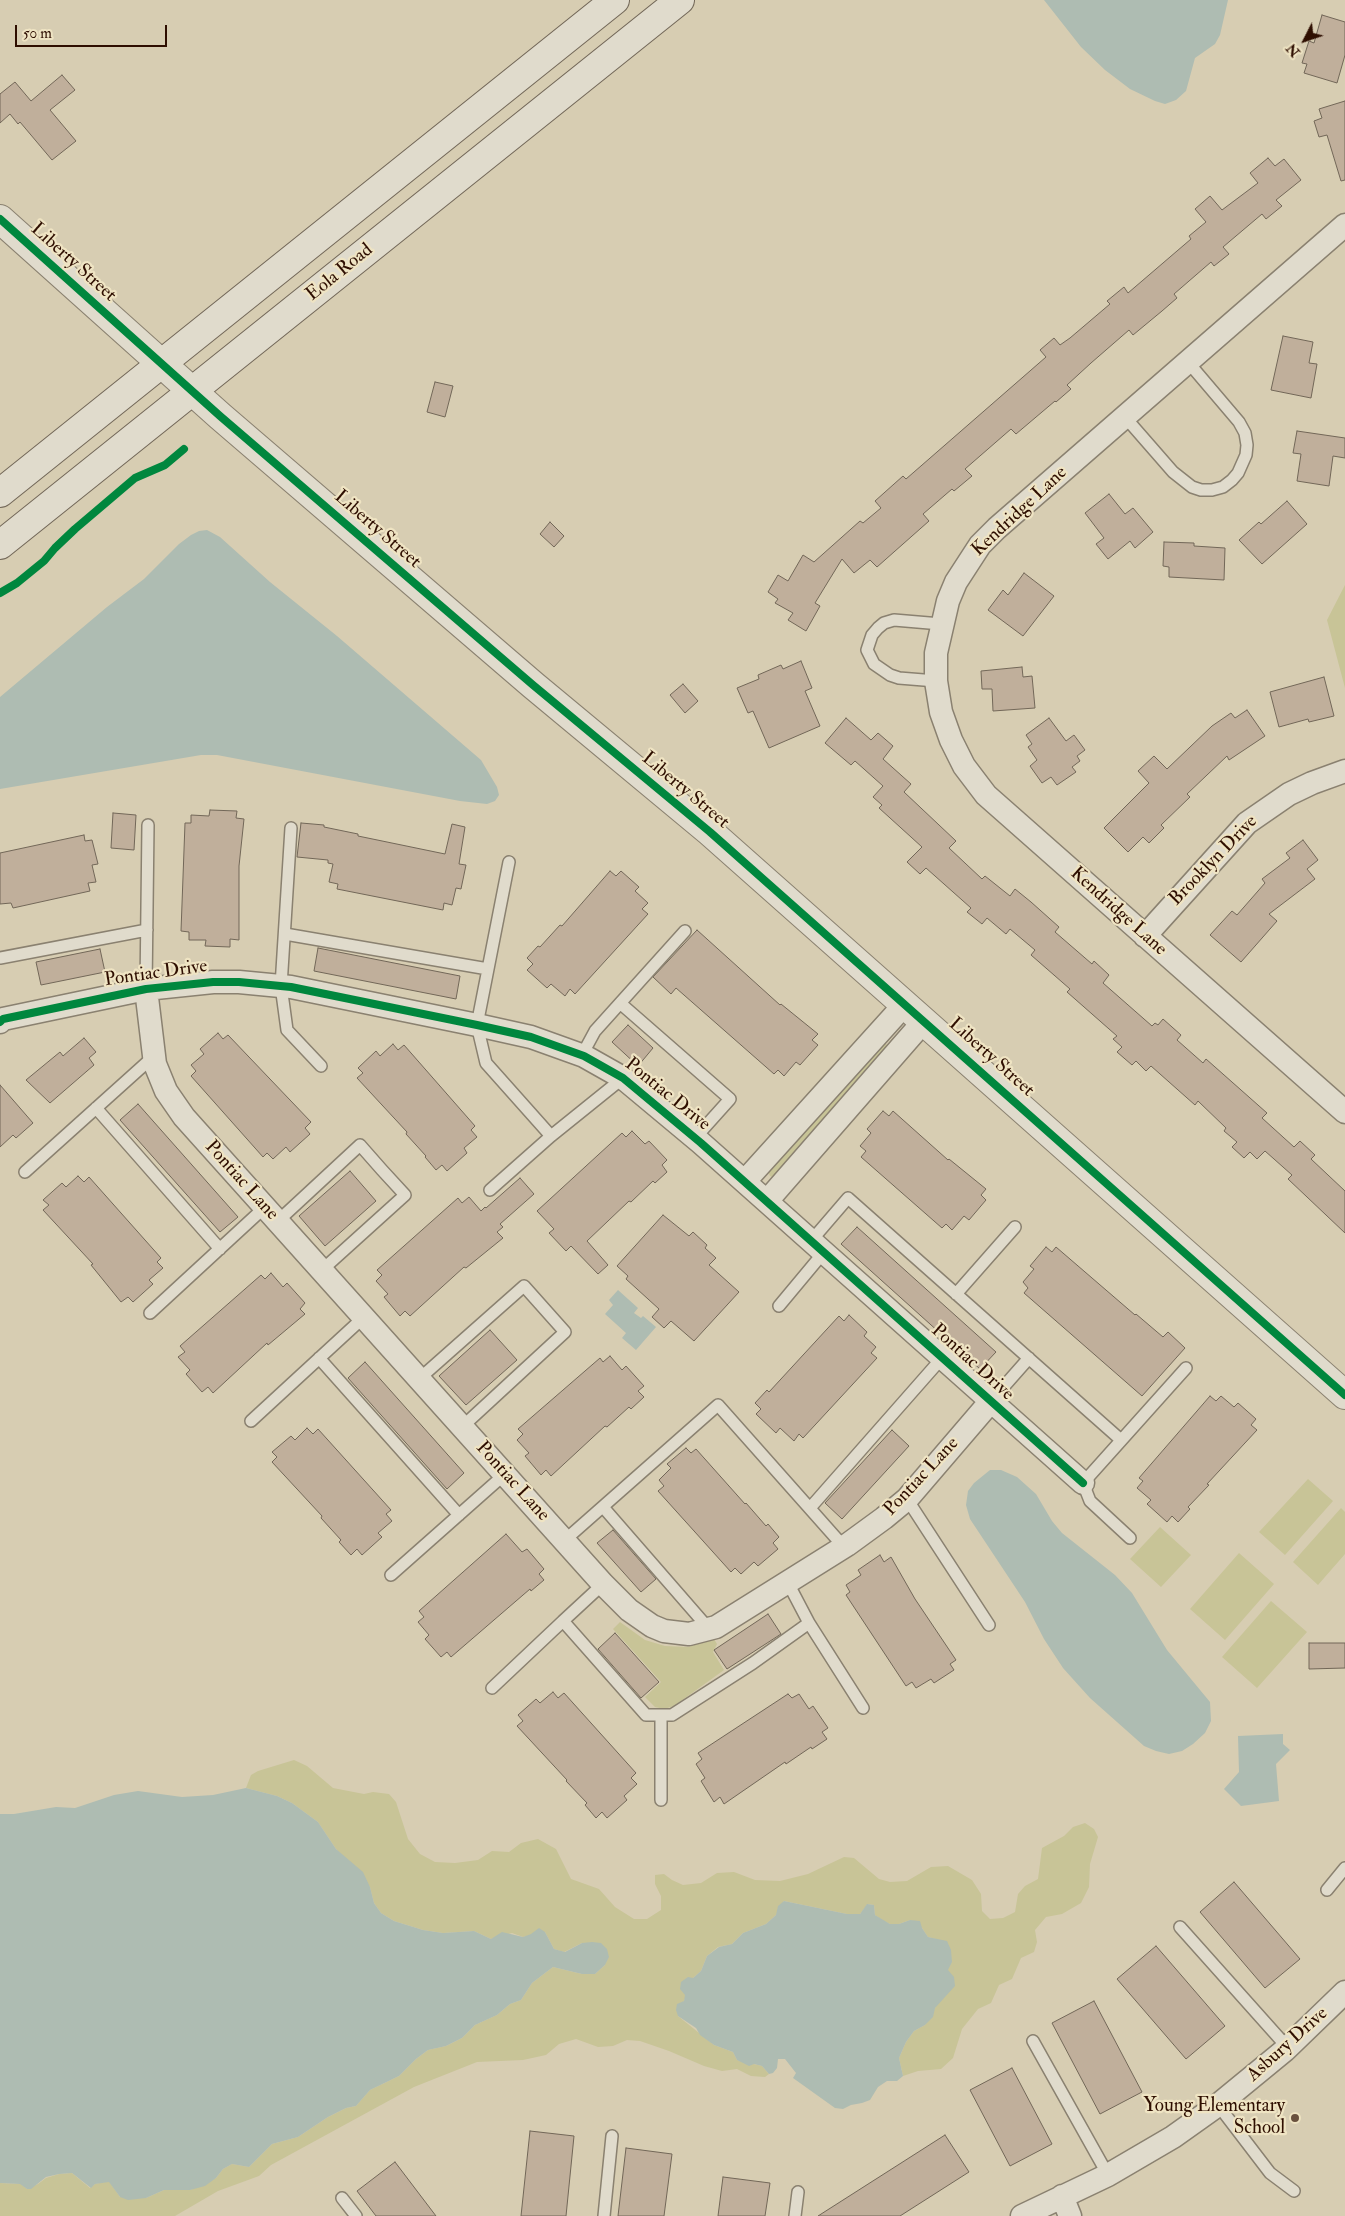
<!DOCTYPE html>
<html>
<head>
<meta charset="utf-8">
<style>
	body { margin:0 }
	#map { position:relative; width:1345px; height:2216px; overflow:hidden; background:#d7cdb2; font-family:"IM FELL Double Pica",serif }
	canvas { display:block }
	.north { position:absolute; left:1280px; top:15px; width:50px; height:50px; -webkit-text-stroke:4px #efe4c3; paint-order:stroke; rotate:229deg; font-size:14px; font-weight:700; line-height:20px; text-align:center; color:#2e0e00 }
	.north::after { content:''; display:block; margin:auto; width:18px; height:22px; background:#2e0e00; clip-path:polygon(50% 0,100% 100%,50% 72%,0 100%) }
	.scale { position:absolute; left:15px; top:25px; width:152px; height:22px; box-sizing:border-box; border:2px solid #2e0e00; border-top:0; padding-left:6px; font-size:15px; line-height:18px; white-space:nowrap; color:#2e0e00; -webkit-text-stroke:4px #efe4c3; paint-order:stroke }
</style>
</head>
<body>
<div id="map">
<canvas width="1345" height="2216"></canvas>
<div class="north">N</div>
<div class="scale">50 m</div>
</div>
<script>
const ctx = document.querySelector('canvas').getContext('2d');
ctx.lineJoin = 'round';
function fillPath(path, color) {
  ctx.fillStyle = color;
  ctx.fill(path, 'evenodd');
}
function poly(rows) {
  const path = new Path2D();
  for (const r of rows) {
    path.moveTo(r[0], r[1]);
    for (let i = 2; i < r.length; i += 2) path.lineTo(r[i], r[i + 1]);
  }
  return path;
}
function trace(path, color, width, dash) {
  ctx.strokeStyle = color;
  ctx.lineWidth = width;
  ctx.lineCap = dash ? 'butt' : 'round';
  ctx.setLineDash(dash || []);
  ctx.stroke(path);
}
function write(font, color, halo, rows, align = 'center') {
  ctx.font = font + ' "IM FELL Double Pica",serif';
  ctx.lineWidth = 4.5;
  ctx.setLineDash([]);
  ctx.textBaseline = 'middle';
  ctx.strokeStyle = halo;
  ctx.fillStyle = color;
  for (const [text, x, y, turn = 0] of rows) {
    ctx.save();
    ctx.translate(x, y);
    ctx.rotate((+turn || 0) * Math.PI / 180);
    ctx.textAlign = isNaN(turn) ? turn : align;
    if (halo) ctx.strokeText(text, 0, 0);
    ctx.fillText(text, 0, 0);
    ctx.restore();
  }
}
const green = poly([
	[1345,585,1345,688,1327,620],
	[885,1043,890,1048,774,1178,770,1176,768,1171],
	[1308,1479,1333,1501,1285,1555,1259,1532],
	[1341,1508,1345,1512,1345,1554,1318,1585,1293,1562],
	[1160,1527,1191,1555,1161,1587,1130,1559],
	[1239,1553,1274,1584,1225,1640,1190,1609],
	[1271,1601,1307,1632,1257,1688,1222,1657],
	[620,1622,645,1640,665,1646,688,1647,714,1639,717,1644,713,1652,724,1670,674,1706,664,1709,655,1707,645,1697,661,1682,613,1629],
	[294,1760,307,1766,333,1788,364,1794,373,1792,389,1794,396,1802,408,1839,420,1854,435,1862,455,1863,478,1860,492,1851,509,1852,521,1843,538,1839,556,1849,571,1879,599,1889,615,1907,634,1919,647,1919,661,1910,661,1896,655,1884,655,1875,664,1874,672,1880,683,1885,701,1883,717,1873,734,1872,755,1880,780,1881,808,1874,844,1857,854,1858,879,1879,890,1882,907,1881,931,1867,948,1866,972,1880,981,1894,982,1911,990,1919,1003,1918,1015,1912,1018,1894,1025,1886,1038,1879,1042,1848,1064,1836,1073,1827,1085,1823,1094,1829,1098,1837,1090,1864,1089,1887,1081,1903,1062,1914,1046,1917,1035,1930,1037,1942,1034,1952,1021,1958,1012,1979,999,1985,991,2003,978,2009,962,2029,953,2058,941,2069,918,2071,903,2076,899,2058,906,2042,914,2031,925,2025,935,2008,948,1970,947,1942,928,1937,922,1928,910,1920,899,1924,890,1924,883,1921,875,1915,874,1905,868,1904,860,1914,847,1914,784,1901,776,1915,766,1924,743,1933,732,1944,718,1947,707,1956,701,1971,693,1978,678,2016,714,2045,733,2052,737,2060,762,2066,769,2074,765,2077,751,2076,737,2069,722,2071,704,2066,669,2051,640,2041,627,2040,613,2046,598,2047,576,2039,559,2044,546,2055,523,2060,477,2062,414,2087,271,2165,259,2176,218,2191,175,2216,0,2216,0,2183,21,2184,27,2189,38,2184,46,2178,59,2174,72,2173,90,2188,95,2184,109,2181,120,2197,146,2198,164,2190,190,2190,216,2178,223,2169,232,2164,249,2167,272,2144,298,2137,328,2117,346,2108,356,2106,370,2090,399,2076,416,2059,428,2050,446,2046,462,2038,475,2025,497,2015,510,2004,521,2000,532,1983,553,1967,582,1974,595,1974,605,1965,582,1943,564,1952,554,1949,545,1932,523,1937,512,1933,491,1939,474,1931,443,1933,423,1930,394,1921,381,1913,374,1903,370,1887,336,1849,318,1822,292,1803,277,1796,246,1788,251,1775,258,1771]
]);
const water = poly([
	[1044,0,1228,0,1220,35,1215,44,1195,58,1186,91,1176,100,1165,104,1155,101,1130,89,1105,70,1081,47],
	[207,530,220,537,270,582,337,636,481,760,497,787,499,795,495,801,487,804,460,801,217,755,201,755,0,789,0,697,107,607,144,579,179,544,191,535,199,531],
	[618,1290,638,1308,634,1313,641,1318,643,1316,656,1327,636,1350,622,1338,626,1333,605,1314,613,1305,609,1300],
	[990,1470,1001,1470,1017,1477,1036,1494,1052,1521,1062,1533,1115,1575,1132,1593,1167,1650,1210,1702,1211,1721,1205,1733,1193,1744,1182,1751,1169,1754,1156,1751,1144,1746,1090,1698,1063,1668,1044,1639,1025,1602,970,1519,966,1505,968,1491,974,1483],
	[1283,1734,1283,1744,1290,1750,1276,1764,1279,1801,1241,1806,1224,1789,1239,1772,1238,1736],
	[246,1788,277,1796,292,1803,318,1822,336,1849,363,1872,370,1887,374,1903,381,1913,394,1921,423,1930,443,1933,474,1931,491,1939,502,1932,523,1937,531,1934,539,1928,545,1932,554,1949,565,1952,582,1943,592,1942,601,1943,607,1949,609,1957,605,1965,595,1974,582,1974,553,1967,532,1983,521,2000,510,2004,497,2015,475,2025,462,2038,446,2046,428,2050,416,2059,399,2076,370,2090,356,2106,346,2108,328,2117,298,2137,272,2144,249,2167,232,2164,223,2169,216,2178,205,2186,190,2190,164,2190,146,2198,128,2200,120,2197,109,2182,95,2184,91,2188,72,2173,59,2174,46,2177,31,2189,27,2189,20,2184,0,2183,0,1814,14,1814,56,1807,75,1808,114,1795,138,1791,182,1797,213,1795],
	[784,1901,847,1914,860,1914,867,1904,874,1905,875,1915,890,1924,899,1924,910,1920,920,1921,922,1928,928,1937,947,1941,951,1950,952,1962,948,1970,954,1977,955,1986,935,2008,933,2017,925,2025,914,2031,906,2042,899,2058,903,2076,897,2081,887,2081,878,2087,870,2100,862,2103,851,2105,843,2109,835,2108,793,2078,796,2073,785,2059,778,2059,777,2068,773,2073,769,2074,762,2066,754,2064,749,2066,737,2060,733,2052,714,2045,700,2035,696,2028,678,2016,676,2010,677,2004,684,2001,685,1995,680,1989,681,1982,688,1977,693,1978,701,1971,707,1956,719,1947,732,1944,743,1933,766,1924,776,1915,778,1906]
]);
const building = poly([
	[1322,15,1345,22,1345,55,1337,83,1304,73,1307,64,1302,63,1309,41,1314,43,1322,15],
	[62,75,75,90,50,110,76,141,52,160,20,122,18,124,10,114,0,123,0,94,15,82,31,101,62,75],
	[1345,101,1345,180,1341,181,1327,135,1319,137,1314,121,1322,118,1319,109,1345,101],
	[1268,158,1275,166,1284,159,1301,180,1276,200,1282,206,1266,219,1262,214,1223,247,1229,254,1214,266,1211,262,1174,294,1177,298,1162,311,1133,335,1129,330,1091,363,1067,385,1071,389,1056,402,1055,401,1016,434,1011,429,965,469,972,476,954,491,952,489,923,514,929,521,877,567,870,560,854,573,842,559,815,603,820,606,806,631,788,620,793,613,775,603,778,599,768,592,778,575,788,581,803,555,814,562,860,521,863,523,881,508,875,501,903,476,906,479,1046,357,1040,350,1054,338,1060,345,1070,338,1110,304,1107,301,1124,287,1128,293,1191,239,1189,236,1206,222,1195,209,1210,196,1222,210,1258,183,1250,173,1268,158],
	[1283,336,1313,342,1309,363,1317,364,1311,398,1271,390,1283,336],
	[435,382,453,386,445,417,427,412,435,382],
	[1297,431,1345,438,1345,458,1333,456,1329,486,1297,481,1301,454,1293,453,1297,431],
	[1109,494,1125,514,1133,508,1153,532,1135,548,1130,541,1108,559,1096,544,1104,538,1085,513,1109,494],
	[1287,501,1307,524,1262,564,1239,540,1259,522,1261,524,1287,501],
	[550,522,564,536,554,547,540,534,550,522],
	[1164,542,1194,543,1194,546,1225,548,1224,580,1169,577,1169,567,1163,566,1164,542],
	[1024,573,1054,596,1023,636,988,610,1003,590,1008,595,1024,573],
	[801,661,812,688,805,691,820,726,769,748,753,711,748,713,737,688,759,679,758,675,781,665,783,669,801,661],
	[1022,667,1023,677,1032,676,1035,708,993,711,992,689,982,689,981,671,1022,667],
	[1324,677,1334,716,1309,722,1308,719,1279,727,1270,692,1324,677],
	[683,684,698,701,685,713,670,695,683,684],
	[1247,710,1265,736,1229,760,1227,756,1187,794,1190,797,1161,825,1164,828,1149,843,1143,837,1128,852,1104,828,1149,783,1138,771,1154,756,1167,769,1212,726,1231,713,1235,718,1247,710],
	[846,718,871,740,878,733,893,746,883,759,911,784,904,792,956,841,949,848,982,879,985,876,1010,896,1015,889,1031,902,1059,927,1055,932,1092,964,1094,961,1109,975,1103,983,1152,1026,1155,1023,1158,1025,1163,1019,1181,1035,1177,1040,1203,1063,1206,1059,1267,1113,1262,1118,1294,1147,1300,1141,1315,1155,1311,1159,1345,1191,1345,1233,1288,1179,1292,1175,1265,1151,1257,1159,1250,1152,1244,1158,1232,1147,1237,1142,1224,1131,1226,1128,1198,1101,1195,1105,1151,1066,1146,1071,1136,1061,1132,1065,1117,1052,1122,1047,1113,1039,1117,1036,1067,992,1070,989,1031,955,1035,950,1010,929,1006,934,987,918,982,924,967,912,971,908,926,868,920,874,907,862,922,847,879,808,882,805,873,797,883,786,855,761,851,765,825,743,846,718],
	[1049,718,1066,741,1074,735,1085,750,1077,756,1080,761,1072,767,1076,772,1057,785,1051,777,1042,783,1030,766,1037,760,1028,747,1032,744,1026,735,1049,718],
	[210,810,237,811,236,818,244,819,239,866,239,940,230,939,230,947,205,946,206,940,189,940,189,932,181,931,185,823,191,823,191,815,209,816,210,810],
	[113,813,136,815,134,850,111,848,113,813],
	[301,823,324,825,324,827,358,834,358,836,445,854,452,824,465,827,459,864,466,865,461,889,456,888,452,905,444,903,443,910,337,889,338,884,329,882,333,864,328,863,328,860,297,857,301,823],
	[84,835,85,841,92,840,98,864,92,865,96,882,88,883,90,891,13,908,11,903,0,904,0,853,84,835],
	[1303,840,1318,860,1307,869,1315,879,1269,914,1277,921,1241,962,1210,935,1232,911,1237,915,1265,883,1262,879,1290,858,1286,853,1303,840],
	[610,871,616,876,621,871,639,887,635,891,648,903,642,909,648,914,575,994,570,989,565,996,551,984,547,988,527,970,533,964,527,958,538,946,540,947,560,925,562,926,610,871],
	[697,930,780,1005,781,1004,818,1034,812,1040,818,1045,800,1065,796,1062,784,1076,778,1070,774,1074,676,988,671,994,653,977,697,930],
	[318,948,460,976,456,999,314,971,318,948],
	[100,949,105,972,41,985,36,962,100,949],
	[628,1025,653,1048,638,1066,612,1042,628,1025],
	[218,1033,223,1039,228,1035,311,1122,305,1128,310,1134,290,1152,286,1147,273,1159,267,1153,263,1157,191,1076,196,1071,191,1065,204,1054,200,1049,218,1033],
	[84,1038,96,1052,89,1058,94,1065,50,1103,26,1080,60,1052,63,1056,84,1038],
	[393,1044,398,1050,404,1045,475,1126,471,1130,477,1137,464,1148,467,1153,447,1171,442,1165,436,1170,425,1157,426,1156,406,1134,407,1132,357,1078,363,1073,358,1068,376,1051,380,1056,393,1044],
	[0,1085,33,1123,16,1138,13,1135,0,1147,0,1085],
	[138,1104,238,1217,220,1232,120,1120,138,1104],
	[883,1111,889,1116,893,1111,948,1160,949,1159,986,1189,981,1195,986,1200,969,1220,964,1216,952,1230,946,1224,942,1228,861,1157,866,1151,860,1146,871,1133,867,1129,883,1111],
	[632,1131,645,1144,649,1141,667,1160,662,1165,667,1172,655,1183,653,1181,631,1202,629,1201,587,1241,608,1265,598,1274,571,1246,566,1251,549,1233,554,1229,537,1211,622,1133,626,1137,632,1131],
	[350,1171,376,1201,325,1246,299,1216,350,1171],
	[78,1176,84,1182,89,1177,161,1258,157,1262,163,1268,149,1280,153,1284,133,1302,128,1297,121,1302,91,1265,93,1264,43,1210,49,1205,43,1200,62,1183,66,1187,78,1176],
	[520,1178,534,1194,500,1224,503,1227,497,1232,503,1238,466,1268,464,1267,410,1316,405,1311,400,1316,384,1297,388,1294,376,1281,382,1275,377,1270,458,1198,462,1203,469,1197,481,1211,485,1207,486,1208,520,1178],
	[663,1215,689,1236,693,1232,707,1245,705,1248,716,1258,709,1265,739,1292,694,1341,671,1321,664,1328,652,1317,659,1309,626,1279,628,1276,617,1266,663,1215],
	[857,1227,996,1352,980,1369,841,1244,857,1227],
	[1046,1247,1052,1252,1056,1247,1135,1315,1136,1314,1163,1337,1168,1332,1185,1348,1142,1396,1024,1293,1028,1288,1023,1282,1034,1269,1030,1266,1046,1247],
	[271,1273,283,1287,287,1283,305,1303,300,1309,305,1314,268,1345,267,1343,213,1393,208,1387,202,1392,186,1374,190,1370,178,1357,185,1352,180,1346,261,1275,265,1279,271,1273],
	[849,1315,867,1332,864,1336,876,1347,871,1353,877,1358,803,1438,799,1434,794,1441,780,1428,776,1433,756,1414,761,1409,755,1403,767,1390,769,1392,839,1316,844,1321,849,1315],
	[490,1330,517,1360,466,1405,439,1376,490,1330],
	[610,1356,622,1370,626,1366,644,1386,638,1391,644,1397,631,1409,629,1407,607,1427,605,1426,551,1476,546,1470,541,1475,525,1456,529,1453,517,1440,523,1434,518,1429,600,1358,603,1362,610,1356],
	[365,1362,464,1473,447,1489,348,1378,365,1362],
	[1210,1396,1216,1401,1221,1396,1234,1407,1238,1403,1256,1419,1251,1425,1257,1430,1207,1484,1209,1485,1188,1507,1190,1509,1178,1522,1172,1516,1167,1522,1147,1504,1151,1500,1137,1488,1143,1481,1139,1478,1210,1396],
	[307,1428,313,1434,318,1429,391,1510,386,1514,392,1521,378,1533,382,1537,362,1555,357,1549,351,1555,339,1542,341,1540,321,1518,322,1516,272,1462,277,1457,272,1452,291,1436,295,1440,307,1428],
	[892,1430,909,1446,842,1519,825,1503,892,1430],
	[686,1448,691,1453,696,1449,745,1504,746,1503,766,1526,768,1524,779,1537,773,1543,778,1549,758,1566,754,1562,741,1574,735,1568,731,1572,658,1491,664,1486,659,1480,671,1468,667,1464,686,1448],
	[613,1530,656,1579,641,1592,597,1543,613,1530],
	[506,1534,522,1552,527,1549,544,1569,539,1574,544,1580,531,1591,530,1589,451,1657,447,1652,441,1657,425,1639,429,1635,418,1622,424,1617,419,1611,506,1534],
	[880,1555,884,1562,891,1557,915,1599,956,1660,950,1664,954,1670,934,1683,931,1679,916,1688,912,1682,906,1686,846,1595,850,1592,846,1585,861,1575,858,1570,880,1555],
	[768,1614,781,1634,727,1669,714,1650,768,1614],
	[615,1633,659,1682,641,1698,598,1649,615,1633],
	[1309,1643,1345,1643,1345,1668,1309,1669,1309,1643],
	[553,1692,558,1698,564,1693,636,1773,631,1778,637,1784,624,1796,627,1800,607,1818,602,1812,596,1818,585,1805,587,1803,566,1781,567,1780,517,1726,523,1721,518,1715,536,1699,540,1703,553,1692],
	[788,1694,792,1698,799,1694,809,1709,813,1706,828,1728,822,1732,827,1739,812,1749,811,1747,786,1764,785,1762,724,1804,720,1797,714,1802,701,1781,705,1778,696,1764,702,1759,698,1753,788,1694],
	[1234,1882,1300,1959,1265,1988,1200,1912,1234,1882],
	[1156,1946,1225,2026,1186,2059,1117,1979,1156,1946],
	[1094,2001,1142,2092,1100,2114,1052,2023,1094,2001],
	[1012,2068,1052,2144,1010,2166,970,2090,1012,2068],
	[530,2131,574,2136,566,2216,521,2216,530,2131],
	[945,2135,969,2172,900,2216,818,2216,945,2135],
	[626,2148,672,2154,664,2216,618,2216,626,2148],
	[395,2162,436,2216,376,2216,357,2191,395,2162],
	[723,2177,770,2183,765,2216,718,2216,723,2177]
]);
const service = poly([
	[1125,417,1173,472,1192,487,1201,490,1212,490,1223,487,1232,480,1238,473,1246,455,1247,445,1245,433,1239,422,1188,362],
	[936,681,899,678,890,675,874,664,867,650,872,635,878,628,884,623,894,620,941,624],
	[291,828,281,986,287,1030,321,1066],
	[509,862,477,1025,486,1063,551,1136],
	[285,934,488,969],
	[0,958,147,930],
	[146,989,148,825],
	[620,1003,730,1099,695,1138],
	[582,1055,595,1031,685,931],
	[96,1108,220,1249],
	[25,1172,154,1056],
	[490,1190,551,1136,623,1078],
	[278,1221,360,1145,382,1170,405,1195,322,1270],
	[811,1241,848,1198,1121,1440],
	[956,1294,1015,1227],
	[779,1306,824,1252],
	[150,1313,265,1207],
	[319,1358,459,1515],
	[419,1379,524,1286,565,1332,462,1427],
	[991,1401,1029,1358],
	[251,1421,364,1317],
	[907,1499,989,1625],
	[603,1507,710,1630],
	[810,1508,942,1358],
	[1130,1538,1090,1501,1083,1483,1186,1368],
	[565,1540,718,1405,844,1547],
	[391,1575,505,1474],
	[603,1584,563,1621,646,1715,672,1715,753,1663,809,1623,788,1583],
	[809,1623,863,1708],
	[492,1688,563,1621],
	[661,1715,661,1800],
	[1327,1890,1345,1868],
	[1180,1927,1288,2048],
	[1033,2041,1108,2175],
	[1218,2105,1270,2173,1294,2191],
	[342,2198,356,2216],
	[604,2216,612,2136],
	[795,2216,798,2192]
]);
const minor = poly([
	[1345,225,997,528,980,545,956,582,948,601,936,653,936,681,941,712,951,740,964,766,986,795,1345,1112],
	[1145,936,1247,823,1289,794,1312,783,1345,771],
	[146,989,155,1064,166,1091,184,1117,603,1584,629,1610,652,1626,664,1631,689,1634,716,1627,847,1545,884,1518,907,1499,991,1401],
	[0,1022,3,1019,146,989,213,982,239,982,291,987,477,1025,531,1037,584,1056,623,1078,701,1143,1083,1483],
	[745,1181,905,1004],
	[767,1201,924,1021],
	[1062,2196,1070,2216],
	[1022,2216,1108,2175,1173,2137,1218,2105,1285,2050,1345,1992]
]);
const tertiary = poly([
	[0,219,220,416,533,685,710,832,1345,1395]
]);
const secondary = poly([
	[0,493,615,0],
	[0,545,680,0]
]);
const cycleway = poly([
	[0,219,220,416,533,685,710,832,1345,1395],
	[0,593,17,583,44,561,55,548,75,529,135,478,165,465,184,449],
	[0,1022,3,1019,146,989,213,982,239,982,291,987,477,1025,531,1037,584,1056,623,1078,701,1143,1083,1483]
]);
const markers = [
	[1295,2118,5,"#69513e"]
];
const streetNames = [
	["Liberty Street",73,263,42],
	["Eola Road",340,273,-39],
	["Kendridge Lane",1020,512,-43],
	["Liberty Street",377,530,41],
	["Liberty Street",685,791,40],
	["Brooklyn Drive",1214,861,-46],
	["Kendridge Lane",1118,912,42],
	["Pontiac Drive",156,974,-8],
	["Liberty Street",991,1058,42],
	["Pontiac Drive",667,1095,39],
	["Pontiac Lane",241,1181,48],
	["Pontiac Drive",972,1363,42],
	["Pontiac Lane",922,1477,-47],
	["Pontiac Lane",512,1482,48],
	["Asbury Drive",1288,2045,-42]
];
const poiNames = [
	["Young Elementary",1285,2107],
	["School",1285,2129]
];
fillPath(green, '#c8c497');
fillPath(water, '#aebcb2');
fillPath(building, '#c0af9b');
trace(building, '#726758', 1);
trace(service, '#8a8170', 14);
trace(minor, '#8a8170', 25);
trace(tertiary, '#8a8170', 30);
trace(secondary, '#726758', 30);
trace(service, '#e0dbcc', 11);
trace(minor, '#e0dbcc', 22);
trace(tertiary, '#e0dbcc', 28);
trace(secondary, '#e0dbcc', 28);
trace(cycleway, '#00873e', 8);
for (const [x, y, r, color] of markers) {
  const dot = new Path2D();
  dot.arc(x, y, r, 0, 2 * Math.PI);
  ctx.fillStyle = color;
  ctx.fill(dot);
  trace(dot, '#efe4c3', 2);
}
write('19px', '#2e0e00', '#efe4c3', streetNames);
write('19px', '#2e0e00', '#efe4c3', poiNames, 'right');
</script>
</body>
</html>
